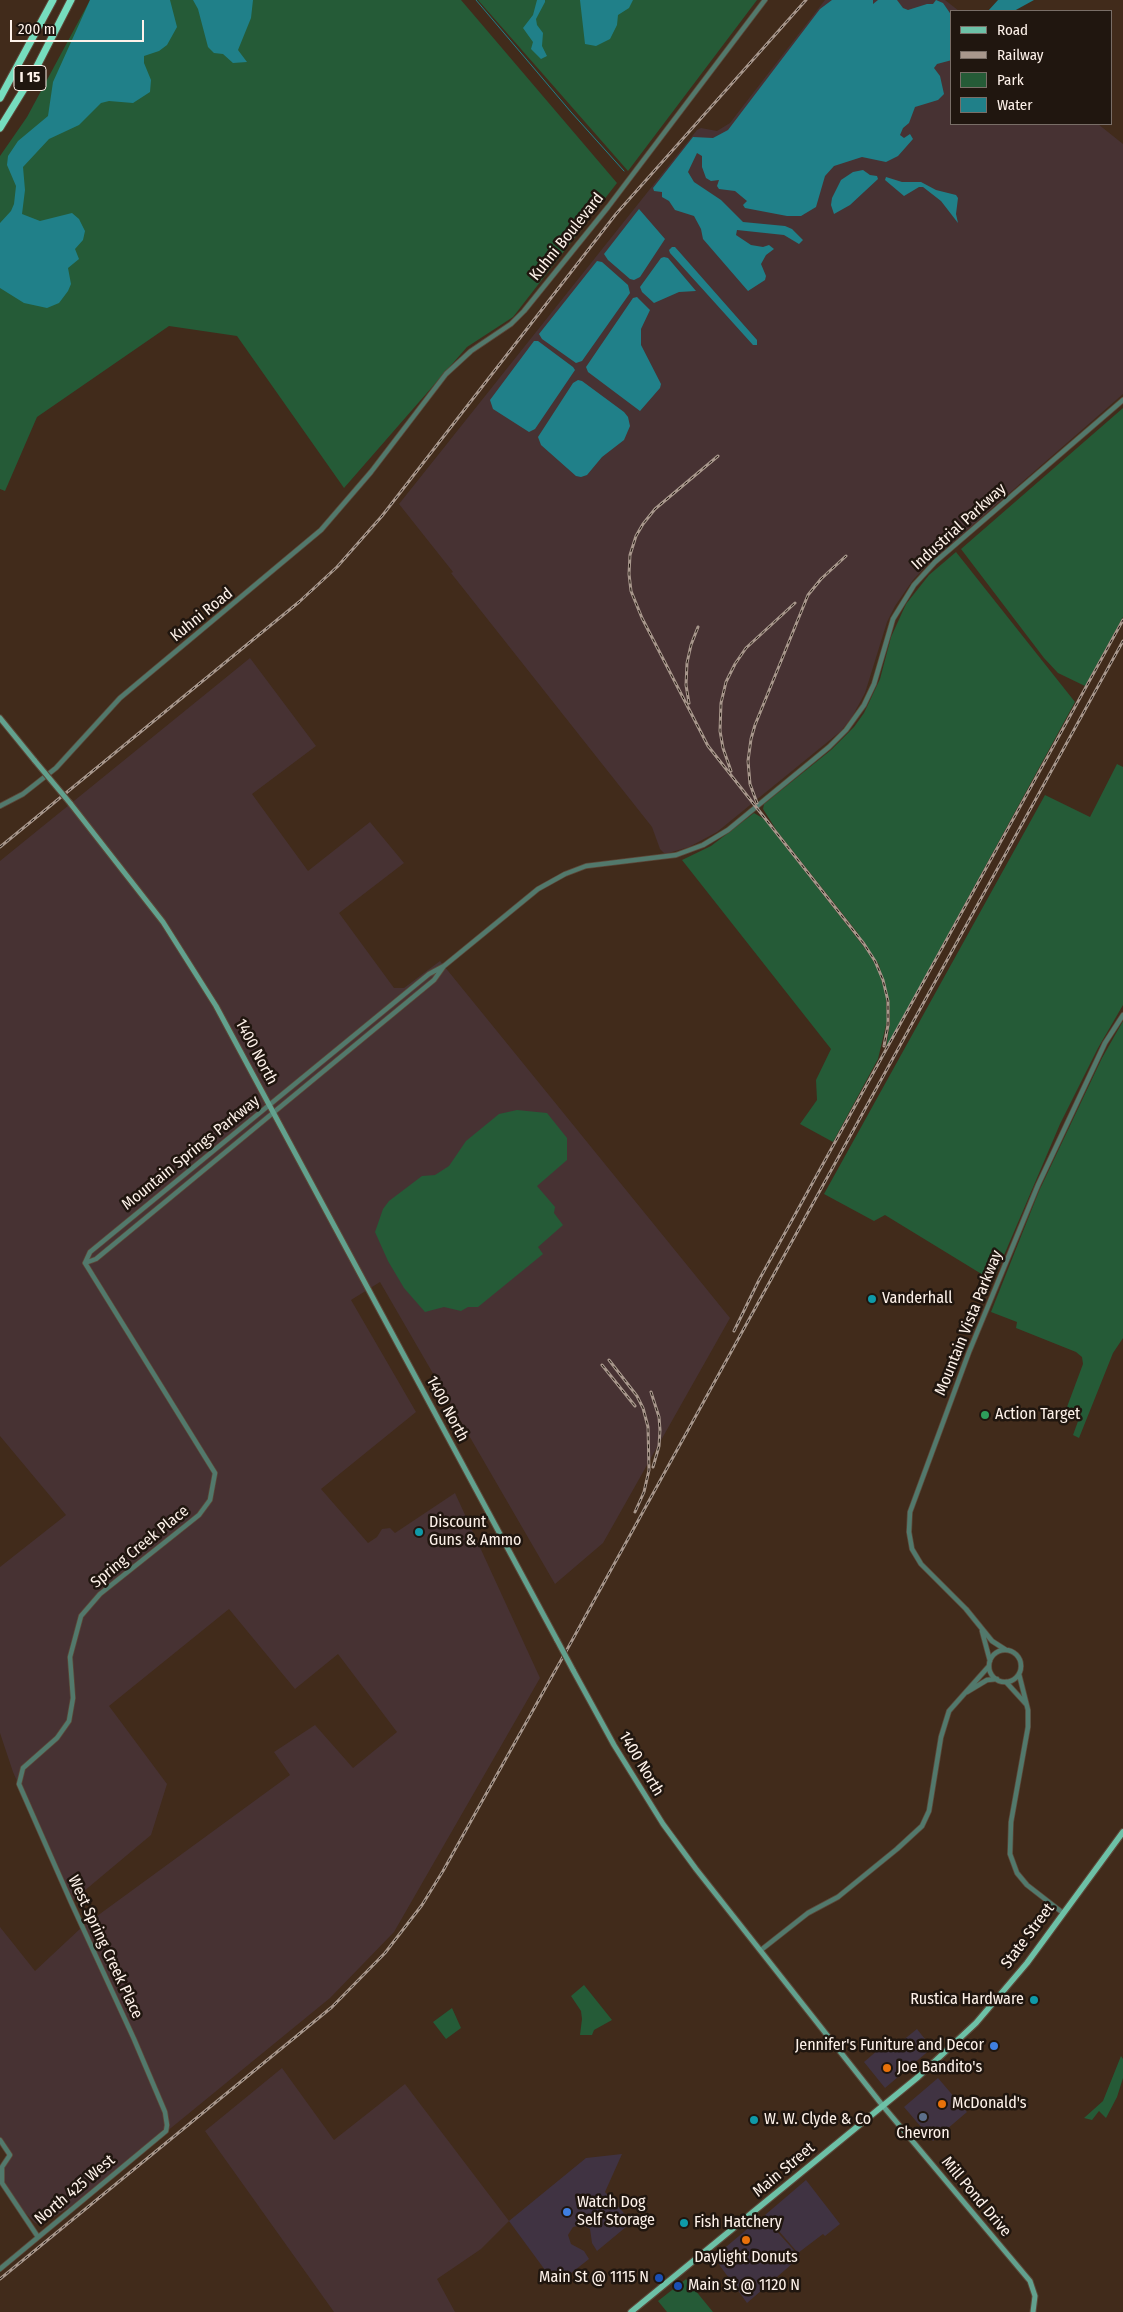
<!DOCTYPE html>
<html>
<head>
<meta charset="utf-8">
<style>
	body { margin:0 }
	#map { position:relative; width:1123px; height:2312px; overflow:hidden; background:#412b1b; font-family:"Fira Sans Condensed",sans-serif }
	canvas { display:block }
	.legend { position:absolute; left:950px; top:10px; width:162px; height:115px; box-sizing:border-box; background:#20160f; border:1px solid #796e67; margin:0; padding:6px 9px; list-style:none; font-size:15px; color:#fef2ea }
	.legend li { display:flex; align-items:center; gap:10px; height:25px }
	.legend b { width:25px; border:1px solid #796e67 }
	.scale { position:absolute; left:10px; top:20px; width:134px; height:22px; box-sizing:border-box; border:2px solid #fef2ea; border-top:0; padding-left:6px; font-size:15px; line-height:18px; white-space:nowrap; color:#fef2ea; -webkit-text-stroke:4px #20160f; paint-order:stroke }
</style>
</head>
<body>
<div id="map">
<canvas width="1123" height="2312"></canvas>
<ul class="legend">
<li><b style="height:6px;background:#6dc1a7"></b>Road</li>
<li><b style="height:6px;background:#a8978c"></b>Railway</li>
<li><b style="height:14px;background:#255b37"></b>Park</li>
<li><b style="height:14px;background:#208089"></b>Water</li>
</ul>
<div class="scale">200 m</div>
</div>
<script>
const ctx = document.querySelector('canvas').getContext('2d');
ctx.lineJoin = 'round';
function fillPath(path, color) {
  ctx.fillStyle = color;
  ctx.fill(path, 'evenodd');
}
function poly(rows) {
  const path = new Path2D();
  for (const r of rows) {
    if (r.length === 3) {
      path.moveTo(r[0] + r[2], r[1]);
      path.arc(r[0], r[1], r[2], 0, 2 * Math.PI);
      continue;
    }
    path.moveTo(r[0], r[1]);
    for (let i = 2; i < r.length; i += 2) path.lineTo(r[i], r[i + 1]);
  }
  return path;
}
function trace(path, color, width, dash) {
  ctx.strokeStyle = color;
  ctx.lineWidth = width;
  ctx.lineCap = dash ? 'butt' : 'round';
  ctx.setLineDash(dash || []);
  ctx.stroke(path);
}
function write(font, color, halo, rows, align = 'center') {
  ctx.font = font + ' "Fira Sans Condensed",sans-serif';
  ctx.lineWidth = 5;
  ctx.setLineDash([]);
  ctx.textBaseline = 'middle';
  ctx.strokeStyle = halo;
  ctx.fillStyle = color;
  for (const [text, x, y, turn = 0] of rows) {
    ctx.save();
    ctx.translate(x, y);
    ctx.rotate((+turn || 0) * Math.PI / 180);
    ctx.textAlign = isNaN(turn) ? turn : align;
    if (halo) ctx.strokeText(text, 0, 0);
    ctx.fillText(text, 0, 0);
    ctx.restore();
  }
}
const commercial = poly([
	[917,2029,932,2048,885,2088,864,2062,886,2043,892,2049],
	[938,2078,967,2112,933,2141,904,2107],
	[622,2154,605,2192,632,2222,597,2251,592,2243,590,2229,582,2225,573,2227,568,2235,571,2244,584,2251,589,2259,556,2285,509,2221,586,2158],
	[806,2180,840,2224,825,2236,823,2234,798,2253,765,2215],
	[763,2216,800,2257,747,2303,715,2259,715,2256]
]);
const industrial = poly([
	[825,0,945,0,959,11,952,11,952,124,1098,124,1123,144,1123,394,927,565,913,580,895,606,887,622,865,693,852,717,841,731,717,832,689,847,665,854,660,849,652,827,451,573,453,572,399,504,697,130,701,128,717,131,730,123],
	[250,658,316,746,252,794,308,871,370,822,404,863,339,913,394,988,404,988,440,961,730,1318,603,1543,555,1584,380,1282,351,1300,416,1412,321,1489,368,1543,377,1537,382,1529,390,1528,395,1533,455,1493,540,1678,394,1932,330,1998,89,2195,41,2225,35,2223,15,2202,2,2183,2,2167,10,2155,0,2140,0,1927,35,1971,82,1927,290,1775,274,1752,315,1725,353,1768,397,1732,338,1654,295,1689,229,1609,109,1706,167,1784,151,1835,71,1902,13,1772,0,1733,0,1567,66,1515,0,1436,0,861],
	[282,2068,334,2140,405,2084,509,2221,481,2249,437,2279,455,2312,334,2312,205,2131]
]);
const green = poly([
	[90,0,461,0,617,183,513,317,467,347,344,488,237,336,169,326,37,417,5,491,0,489,0,156,27,117],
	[478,0,757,0,628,171],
	[1123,408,1123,617,1085,686,1058,673,1044,658,961,549],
	[956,552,1075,702,886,1048,890,1022,889,1000,879,965,857,932,777,831,763,809,764,804,831,750,854,727,864,713,880,679,891,637,906,604,929,575],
	[1117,764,1123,767,1123,1005,1098,1048,1060,1124,993,1281,885,1215,874,1221,824,1194,1045,795,1090,817],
	[754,813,764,819,868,952,879,971,886,997,887,1021,878,1059,833,1142,800,1124,817,1100,816,1080,831,1049,682,860,711,846],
	[1123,1021,1123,1338,1113,1353,1079,1438,1073,1435,1081,1413,1067,1407,1083,1364,1082,1357,1076,1352,1016,1328,1017,1322,991,1312,1039,1191,1102,1058],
	[517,1110,547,1113,567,1138,567,1160,537,1186,555,1207,554,1213,563,1225,538,1247,543,1254,478,1307,468,1307,461,1311,444,1307,425,1312,404,1288,388,1261,375,1232,383,1209,389,1201,422,1176,435,1175,449,1166,466,1141,499,1114],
	[584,1985,612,2020,594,2030,592,2035,580,2035,582,2019,581,2011,571,1996],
	[452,2008,461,2028,446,2039,433,2022],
	[1121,2056,1123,2059,1123,2078,1117,2097,1106,2118,1099,2111,1092,2120,1084,2118,1103,2101],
	[686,2279,713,2312,667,2312,658,2301]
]);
const water = poly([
	[90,0,170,0,177,27,167,45,159,51,144,56,144,63,151,80,150,92,133,103,109,101,101,103,79,125,49,139,23,167,25,190,22,214,40,221,72,213,79,219,85,231,83,240,75,249,79,259,68,268,71,284,68,291,59,303,47,308,24,303,0,288,0,223,11,211,14,204,16,186,7,165,8,156,18,141,48,116,53,82],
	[193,0,253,0,251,18,238,50,247,62,233,63,223,54,214,53,208,47,198,9],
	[537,0,545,0,545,2,536,19,537,25,543,33,542,46,547,56,541,59,531,49,533,42,523,28,533,15],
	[580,0,633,0,629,8,618,15,617,25,610,39,596,46,585,44],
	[832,0,873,0,873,4,878,0,897,0,903,8,908,10,927,4,933,4,936,0,943,3,952,16,952,60,937,64,934,68,940,76,944,94,938,100,915,107,909,123,903,128,900,135,904,138,910,134,913,139,898,156,886,162,862,157,834,166,825,176,816,207,801,216,787,216,745,208,743,205,747,201,735,191,719,189,717,186,719,180,711,181,706,178,702,167,702,156,697,153,688,172,694,182,721,200,743,222,785,226,792,229,803,240,799,244,784,235,737,230,736,235,751,245,763,247,769,245,774,249,766,255,761,264,766,276,765,280,748,291,703,239,701,229,694,216,675,210,669,201,662,197,662,192,654,191,653,188,693,137,713,138,728,130,820,9],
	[998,0,1034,0,1014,11,988,11],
	[863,170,870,175,877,176,878,179,850,205,834,214,831,205,832,198,841,180,853,172],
	[886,177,902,182,921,182,936,190,956,195,958,198,956,214,958,223,941,201,923,187,919,187,904,196,885,180],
	[639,209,665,239,640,277,634,280,630,279,608,260,604,254],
	[672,247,675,247,757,340,757,345,753,345,670,253,669,250],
	[664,257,668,258,696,291,679,292,654,303,642,292,640,287,661,258],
	[597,261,602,262,628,285,630,293,582,361,576,363,542,339,539,334],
	[637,297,650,310,641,329,641,345,661,384,660,388,640,411,588,372,586,367,633,298],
	[534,341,538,341,573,367,575,370,535,429,529,432,493,409,490,400],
	[578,380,582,381,624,412,628,417,630,426,624,440,602,457,587,475,581,477,576,476,541,445,538,437,573,383]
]);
const stream = poly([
	[476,0,571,112,624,171]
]);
const tertiary = poly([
	[0,806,23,794,56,768,120,698,321,530,371,472,446,374,471,351,511,324,524,311,608,207,765,0],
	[85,1263,90,1252,429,974,444,966,538,889,565,874,586,866,676,855,703,845,728,830,829,747,846,730,864,705,874,684,893,619,914,585,935,562,1123,400],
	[85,1263,96,1259,434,980,444,966],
	[982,1631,990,1661],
	[1006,1650,992,1641,966,1609,921,1564,912,1549,909,1532,910,1512,969,1352,1038,1185,1105,1043,1123,1015],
	[1005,1666,16],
	[1019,1674,1028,1710,1028,1727,1011,1822,1010,1854,1017,1873,1027,1885,1063,1913],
	[1006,1682,1026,1704],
	[967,1692,987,1680,997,1679],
	[761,1950,808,1913,838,1897,897,1849,922,1826,929,1811,941,1737,949,1711,989,1666],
	[0,2140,10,2155,2,2167,2,2183,38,2237],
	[0,2269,166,2131,167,2125,165,2112,134,2039,71,1902,19,1784,23,1768,57,1738,69,1721,73,1698,70,1657,81,1616,100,1594,199,1515,210,1500,215,1473,85,1263]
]);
const secondary = poly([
	[0,718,35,761],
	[70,803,163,922,216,1006,557,1640],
	[573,1670,614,1745,663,1824,696,1869,883,2106,1030,2281,1035,2296,1033,2312]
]);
const primary = poly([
	[631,2312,918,2077,976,2023,1027,1963,1123,1832]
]);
const motorway = poly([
	[0,98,53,0],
	[0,128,32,76,71,0]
]);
const rail = poly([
	[718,456,655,509,643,524,636,536,630,555,629,574,631,591,642,618,708,746,864,944,875,961,883,980,888,1001,888,1025,884,1046],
	[689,703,686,685,687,663,691,645,698,627],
	[731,771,723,748,720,731,721,703,726,682,735,664,746,648,795,603],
	[757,803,750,784,748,761,751,739,755,725,808,595,821,579,846,556],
	[0,847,299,602,337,567,382,516,616,214,806,0],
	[734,1331,759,1280,1123,620],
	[609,1360,637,1396,643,1408,648,1427,649,1470,644,1492,635,1512],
	[602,1365,635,1406],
	[651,1392,659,1417,660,1430,659,1446,653,1467],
	[0,2279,332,2007,385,1953,422,1905,443,1871,569,1646,1123,641]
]);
const secondaryBridge = poly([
	[35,761,70,803],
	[557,1640,573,1670]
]);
const markers = [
	[872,1299,5,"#0f9aa8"],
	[985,1415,5,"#2e9e5b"],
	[419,1532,5,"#0f9aa8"],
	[1034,2000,5,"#0f9aa8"],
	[994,2046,5,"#3f7fe0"],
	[887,2068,5,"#e8710a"],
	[942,2104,5,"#e8710a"],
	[923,2117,5,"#5c6f8a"],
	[754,2120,5,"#0f9aa8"],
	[567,2212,5,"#3f7fe0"],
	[684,2223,5,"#0f9aa8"],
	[746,2240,5,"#e8710a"],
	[659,2278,5,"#1a4fb4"],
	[678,2286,5,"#1a4fb4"]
];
const shields = [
	[30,78,32]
];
const shieldNames = [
	["I 15",30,78]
];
const streetNames = [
	["Kuhni Boulevard",567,237,-51],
	["Industrial Parkway",959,527,-42],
	["Kuhni Road",202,615,-39],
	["1400 North",256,1052,62],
	["Mountain Springs Parkway",191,1153,-39],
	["Mountain Vista Parkway",969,1323,-68],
	["1400 North",447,1409,62],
	["Spring Creek Place",140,1547,-39],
	["1400 North",641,1764,59],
	["State Street",1028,1936,-53],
	["West Spring Creek Place",105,1947,65],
	["Main Street",784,2170,-40],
	["North 425 West",75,2190,-40],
	["Mill Pond Drive",976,2197,50]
];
const poiNames = [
	["Vanderhall",882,1299],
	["Action Target",995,1415],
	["Discount",429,1523],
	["Guns & Ammo",429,1541],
	["Rustica Hardware",1024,2000,"right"],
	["Jennifer's Funiture and Decor",984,2046,"right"],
	["Joe Bandito's",897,2068],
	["McDonald's",952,2104],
	["W. W. Clyde & Co",764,2120],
	["Chevron",923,2134,"center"],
	["Watch Dog",577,2203],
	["Self Storage",577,2221],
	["Fish Hatchery",694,2223],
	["Daylight Donuts",746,2258,"center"],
	["Main St @ 1115 N",649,2278,"right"],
	["Main St @ 1120 N",688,2286]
];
fillPath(commercial, '#403342');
fillPath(industrial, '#473233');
fillPath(green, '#255b37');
fillPath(water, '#208089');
trace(stream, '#208089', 1);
trace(tertiary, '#5b4738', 6);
trace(secondary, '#5b4738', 7);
trace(primary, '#5b4738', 8);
trace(motorway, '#5b4738', 9);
trace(tertiary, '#52796c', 4.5);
trace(secondary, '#62a18e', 5);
trace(primary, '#6dc1a7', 5.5);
trace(motorway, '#76ddbe', 7);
trace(rail, '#a8978c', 3);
trace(rail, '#20160f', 1, [4]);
trace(secondaryBridge, '#5b4738', 7, []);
trace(secondaryBridge, '#62a18e', 5);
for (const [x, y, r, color] of markers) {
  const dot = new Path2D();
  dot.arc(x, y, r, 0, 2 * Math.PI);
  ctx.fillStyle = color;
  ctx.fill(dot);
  trace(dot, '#20160f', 2);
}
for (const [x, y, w] of shields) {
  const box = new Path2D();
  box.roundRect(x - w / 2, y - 12.5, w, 25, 4);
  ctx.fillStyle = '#20160f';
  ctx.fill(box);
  trace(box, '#fef2ea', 1);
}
write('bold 15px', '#fef2ea', null, shieldNames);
write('16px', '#fef2ea', '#20160f', streetNames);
write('16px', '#fef2ea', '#20160f', poiNames, 'left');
</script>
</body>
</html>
